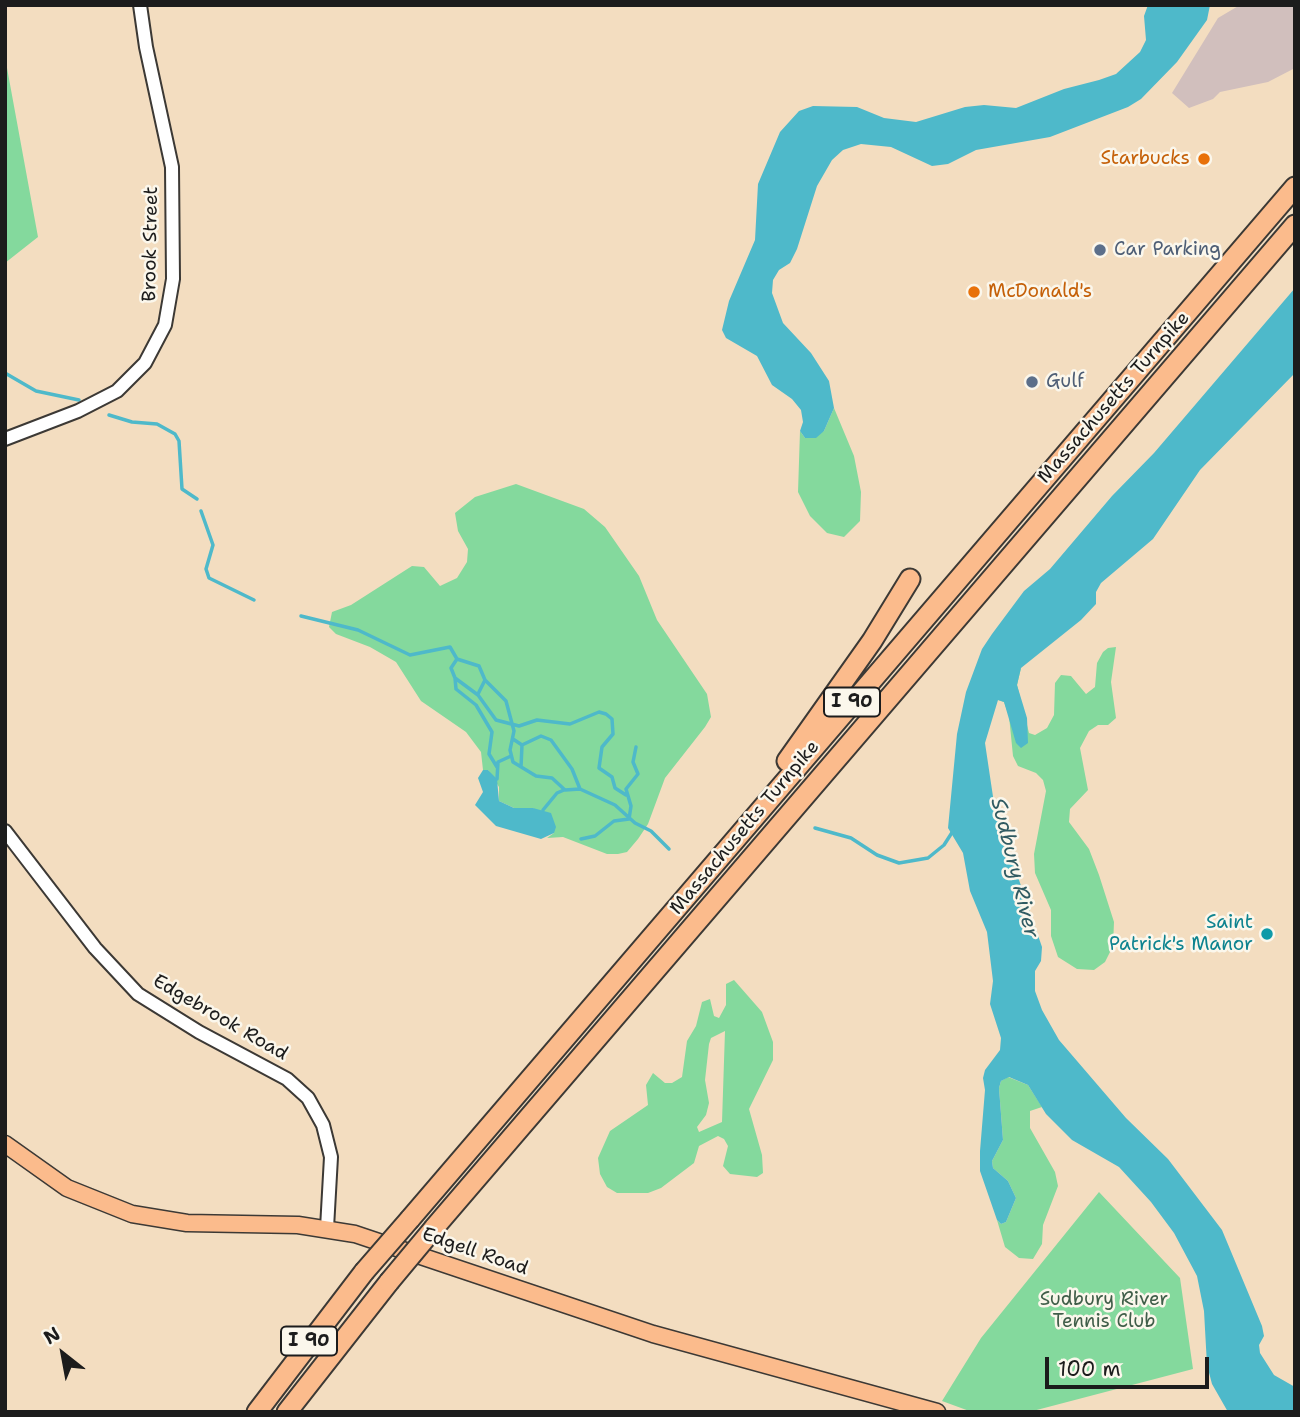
<!DOCTYPE html>
<html>
<head>
<meta charset="utf-8">
<style>
	body { margin:0 }
	#map { position:relative; width:1300px; height:1417px; overflow:hidden; background:#f3ddc0; font-family:"Shantell Sans",sans-serif }
	canvas { display:block }
	.frame { position:absolute; inset:0; border:7px solid #1c1c1c; pointer-events:none }
	.north { position:absolute; left:28px; top:1319px; width:70px; height:70px; -webkit-text-stroke:5px #fbf7ec; paint-order:stroke; rotate:329deg; font-size:19px; font-weight:700; line-height:28px; text-align:center; color:#1c1c1c }
	.north::after { content:''; display:block; margin:auto; width:24px; height:32px; background:#1c1c1c; clip-path:polygon(50% 0,100% 100%,50% 72%,0 100%) }
	.scale { position:absolute; left:1045px; top:1357px; width:164px; height:32px; box-sizing:border-box; border:4px solid #1c1c1c; border-top:0; padding-left:9px; font-size:21px; line-height:24px; white-space:nowrap; color:#1c1c1c; -webkit-text-stroke:5px #fbf7ec; paint-order:stroke }
</style>
</head>
<body>
<div id="map">
<canvas width="1300" height="1417"></canvas>
<div class="frame"></div>
<div class="north">N</div>
<div class="scale">100 m</div>
</div>
<script>
const ctx = document.querySelector('canvas').getContext('2d');
ctx.lineJoin = 'round';
function fillPath(path, color) {
  ctx.fillStyle = color;
  ctx.fill(path, 'evenodd');
}
function poly(rows) {
  const path = new Path2D();
  for (const r of rows) {
    path.moveTo(r[0], r[1]);
    for (let i = 2; i < r.length; i += 2) path.lineTo(r[i], r[i + 1]);
  }
  return path;
}
function trace(path, color, width, dash) {
  ctx.strokeStyle = color;
  ctx.lineWidth = width;
  ctx.lineCap = dash ? 'butt' : 'round';
  ctx.setLineDash(dash || []);
  ctx.stroke(path);
}
function write(font, color, halo, rows, align = 'center') {
  ctx.font = font + ' "Shantell Sans",sans-serif';
  ctx.lineWidth = 5;
  ctx.setLineDash([]);
  ctx.textBaseline = 'middle';
  ctx.strokeStyle = halo;
  ctx.fillStyle = color;
  for (const [text, x, y, turn = 0] of rows) {
    ctx.save();
    ctx.translate(x, y);
    ctx.rotate((+turn || 0) * Math.PI / 180);
    ctx.textAlign = isNaN(turn) ? turn : align;
    if (halo) ctx.strokeText(text, 0, 0);
    ctx.fillText(text, 0, 0);
    ctx.restore();
  }
}
const industrial = poly([
	[1240,5,1295,5,1295,68,1268,82,1220,92,1213,99,1189,108,1172,93,1218,18]
]);
const green = poly([
	[5,57,38,237,5,263],
	[834,408,854,456,861,492,860,521,844,537,827,533,810,516,798,492,800,431,805,438,824,431],
	[516,484,584,509,605,527,639,576,657,620,707,694,711,717,705,727,665,778,648,824,638,839,627,852,618,854,607,854,563,837,547,838,554,833,533,808,514,808,499,801,499,787,488,770,483,770,481,752,466,732,421,701,396,662,370,647,336,634,329,627,332,612,351,605,412,566,424,567,440,586,457,578,467,562,468,549,458,531,455,513,475,497],
	[1116,647,1111,682,1116,718,1108,725,1098,725,1089,731,1080,748,1088,790,1070,809,1069,822,1089,849,1099,875,1114,922,1113,946,1105,962,1094,970,1077,969,1058,957,1051,936,1051,910,1035,873,1034,854,1046,791,1043,780,1036,773,1018,766,1013,756,1009,716,1004,702,998,700,1021,668,1017,685,1029,733,1035,735,1047,728,1054,715,1055,683,1061,675,1071,676,1086,694,1095,687,1097,663,1103,652,1108,648],
	[734,980,762,1012,773,1042,773,1060,749,1109,762,1155,763,1173,757,1177,730,1174,723,1166,728,1146,724,1139,718,1136,699,1146,694,1163,661,1188,648,1193,617,1193,607,1187,600,1174,598,1158,610,1131,648,1105,646,1085,653,1073,665,1083,672,1083,682,1077,687,1041,696,1026,702,1002,710,999,714,1016,719,1018,726,1005,726,984],
	[725,1031,722,1122,699,1132,697,1127,706,1115,709,1103,705,1080,709,1044,711,1038],
	[1008,1077,1028,1085,1042,1107,1030,1111,1030,1128,1055,1172,1058,1186,1043,1225,1042,1244,1033,1259,1019,1258,1005,1247,997,1220,1001,1224,1006,1222,1016,1198,1008,1181,993,1168,992,1161,1003,1140,999,1088,1001,1081],
	[1099,1192,1180,1278,1193,1369,1029,1412,972,1412,942,1401,981,1338]
]);
const water = poly([
	[1148,5,1210,5,1207,20,1177,62,1141,99,1128,107,1050,137,976,150,948,164,932,166,891,147,861,144,843,150,832,160,817,186,797,249,790,263,779,270,773,280,772,293,783,323,811,353,829,381,834,408,824,431,816,438,805,438,800,431,803,422,801,410,792,399,772,385,757,356,726,338,722,330,729,301,755,240,758,184,780,132,799,111,813,106,857,107,884,118,916,122,965,107,984,105,1016,108,1064,89,1099,80,1116,74,1140,52,1146,40,1144,16],
	[1295,288,1295,373,1200,470,1153,539,1101,583,1096,592,1096,604,1081,620,1021,668,1017,685,1027,718,1028,743,1021,748,1016,743,1004,702,998,700,985,743,995,810,1042,947,1041,961,1035,971,1035,991,1042,1010,1059,1040,1126,1118,1168,1159,1222,1230,1262,1326,1264,1336,1259,1345,1260,1353,1274,1375,1295,1387,1295,1412,1228,1412,1212,1384,1207,1365,1204,1311,1197,1276,1174,1233,1151,1202,1119,1167,1072,1140,1046,1114,1028,1085,1009,1077,1001,1081,999,1088,1003,1140,992,1161,993,1168,1008,1181,1016,1198,1006,1222,1001,1224,997,1220,980,1171,980,1151,985,1090,983,1078,985,1070,1000,1050,1001,1038,990,1004,993,981,987,932,970,891,963,853,948,828,957,734,966,692,982,649,992,634,1024,591,1050,569,1112,496,1154,453],
	[483,770,488,770,497,779,499,801,514,808,533,808,551,813,556,827,554,833,541,839,496,826,475,805,483,792,478,778]
]);
const stream = poly([
	[5,373,36,391,79,400],
	[109,415,132,422,157,424,175,434,179,441,182,489,197,499],
	[201,511,213,545,206,569,209,578,254,600],
	[301,616,358,630,410,655,450,647,457,659,479,666,485,680,506,701,514,731,510,750,513,762,536,776,552,778,565,790,580,789,615,805,635,823,651,831,669,849],
	[457,659,451,668,455,678,478,695,496,720,519,726,537,720,570,724,599,712,606,714,612,719,613,734,602,747,599,768,612,777,615,788,626,795],
	[455,678,456,689,476,705,492,732,489,754,497,767],
	[478,694,485,680],
	[513,739,522,745,541,736,551,740,572,769,580,789],
	[521,767,522,745],
	[497,779,498,762,511,756],
	[543,810,557,793,564,790],
	[815,828,851,838,877,855,899,863,928,858,944,845,953,831],
	[581,839,595,836,614,821,629,819,631,806,626,789,638,774,633,762,636,747]
]);
const minor = poly([
	[5,439,78,411,117,391,145,363,165,325,173,279,172,167,146,47,140,5],
	[5,831,95,948,138,994,199,1032,287,1079,308,1098,323,1125,331,1157,327,1228]
]);
const major = poly([
	[5,1144,67,1188,132,1214,187,1223,298,1225,355,1234,653,1334,937,1412]
]);
const highway = poly([
	[787,761,872,641,910,579],
	[410,1219,1295,187],
	[434,1228,1295,225],
	[257,1412,364,1272],
	[287,1412,389,1282]
]);
const highwayBridge = poly([
	[364,1272,410,1219],
	[389,1282,434,1228]
]);
const markers = [
	[1204,159,7,"#e8710a"],
	[1100,250,7,"#5c6f8a"],
	[974,292,7,"#e8710a"],
	[1032,382,7,"#5c6f8a"],
	[1267,934,7,"#0f9aa8"]
];
const shields = [
	[852,702,56],
	[309,1341,56]
];
const shieldNames = [
	["I 90",852,702],
	["I 90",309,1341]
];
const foodNames = [
	["Starbucks",1190,159],
	["McDonald's",988,292,"left"]
];
const streetNames = [
	["Brook Street",151,244,-89],
	["Massachusetts Turnpike",1114,398,-49],
	["Massachusetts Turnpike",745,828,-50],
	["Edgebrook Road",220,1018,30],
	["Edgell Road",475,1252,19]
];
const serviceNames = [
	["Car Parking",1114,250],
	["Gulf",1046,382]
];
const cultureNames = [
	["Saint",1253,923],
	["Patrick's Manor",1253,945]
];
const parkNames = [
	["Sudbury River",1104,1300],
	["Tennis Club",1104,1322]
];
const waterNames = [
	["Sudbury River",1014,868,76]
];
fillPath(industrial, '#d1bfbd');
fillPath(green, '#84d99d');
fillPath(water, '#4eb9ca');
trace(stream, '#4eb9ca', 3.5);
trace(minor, '#3c3935', 16);
trace(major, '#3c3935', 19);
trace(highway, '#3c3935', 23);
trace(minor, '#fff', 12);
trace(major, '#fbbb8c', 16);
trace(highway, '#fbbb8c', 19);
trace(highwayBridge, '#3c3935', 23, []);
trace(highwayBridge, '#fbbb8c', 19);
for (const [x, y, r, color] of markers) {
  const dot = new Path2D();
  dot.arc(x, y, r, 0, 2 * Math.PI);
  ctx.fillStyle = color;
  ctx.fill(dot);
  trace(dot, '#fbf7ec', 2.5);
}
for (const [x, y, w] of shields) {
  const box = new Path2D();
  box.roundRect(x - w / 2, y - 14.5, w, 29, 5);
  ctx.fillStyle = '#fbf7ec';
  ctx.fill(box);
  trace(box, '#1c1c1c', 2);
}
write('bold 18px', '#1c1c1c', null, shieldNames);
write('19px', '#c56008', '#fbf7ec', foodNames, 'right');
write('19px', '#1c1c1c', '#fbf7ec', streetNames);
write('19px', '#4e5e75', '#fbf7ec', serviceNames, 'left');
write('19px', '#0d838f', '#fbf7ec', cultureNames, 'right');
write('19px', '#405e49', '#fbf7ec', parkNames);
write('italic 21px', '#305b62', '#fbf7ec', waterNames);
</script>
</body>
</html>
